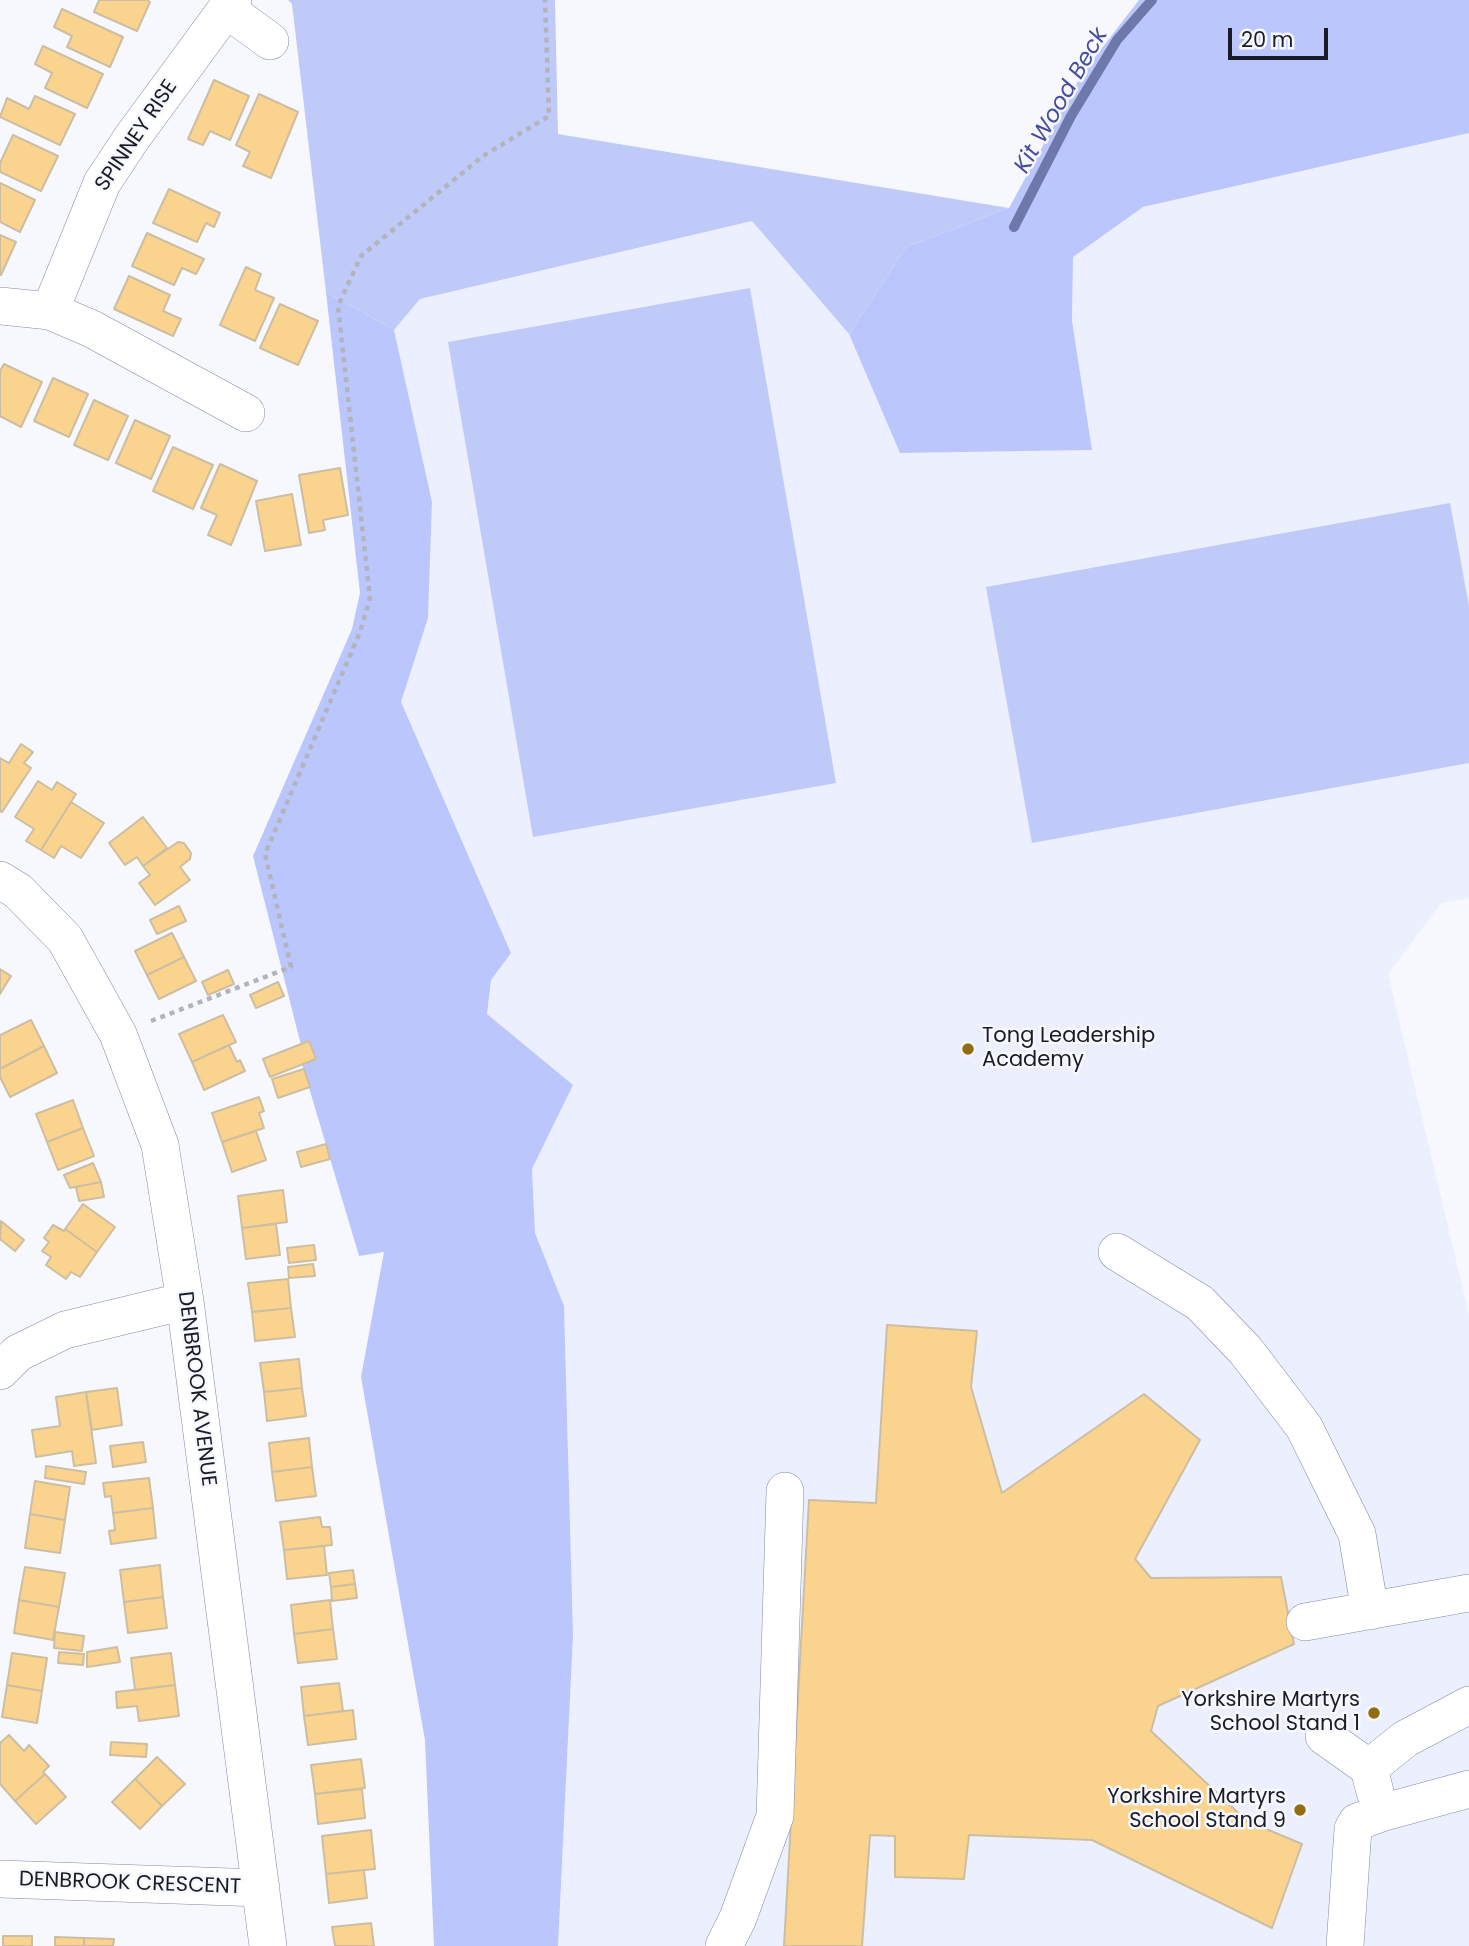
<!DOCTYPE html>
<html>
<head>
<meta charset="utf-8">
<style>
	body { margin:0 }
	#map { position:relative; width:1469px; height:1946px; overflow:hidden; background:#f7f8fe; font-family:Poppins,sans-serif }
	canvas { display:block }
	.scale { position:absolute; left:1228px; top:28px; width:100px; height:32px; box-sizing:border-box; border:4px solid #191c26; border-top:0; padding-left:9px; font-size:21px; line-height:24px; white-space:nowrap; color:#191c26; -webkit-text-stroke:5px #f7f8fe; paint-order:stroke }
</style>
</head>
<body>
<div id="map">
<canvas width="1469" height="1946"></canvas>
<div class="scale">20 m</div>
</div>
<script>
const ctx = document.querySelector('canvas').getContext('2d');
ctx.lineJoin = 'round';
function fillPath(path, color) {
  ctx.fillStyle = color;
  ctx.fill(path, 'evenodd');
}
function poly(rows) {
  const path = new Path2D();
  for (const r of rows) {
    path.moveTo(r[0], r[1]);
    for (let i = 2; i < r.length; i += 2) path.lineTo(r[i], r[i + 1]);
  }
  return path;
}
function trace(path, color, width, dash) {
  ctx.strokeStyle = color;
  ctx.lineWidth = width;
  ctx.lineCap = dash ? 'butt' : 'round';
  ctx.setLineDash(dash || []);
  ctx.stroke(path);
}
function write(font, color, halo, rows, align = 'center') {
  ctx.font = font + ' Poppins,sans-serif';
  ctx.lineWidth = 5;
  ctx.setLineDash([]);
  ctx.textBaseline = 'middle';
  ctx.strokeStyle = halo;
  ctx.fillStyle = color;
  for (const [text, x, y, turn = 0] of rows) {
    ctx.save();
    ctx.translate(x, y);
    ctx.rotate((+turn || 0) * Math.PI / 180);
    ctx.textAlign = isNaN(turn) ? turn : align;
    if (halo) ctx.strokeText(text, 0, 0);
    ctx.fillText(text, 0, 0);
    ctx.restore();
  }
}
const built = poly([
	[1469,133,1469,898,1441,903,1388,974,1469,1315,1469,1946,558,1946,573,1635,564,1306,535,1233,532,1169,573,1085,487,1014,491,980,511,952,401,702,428,618,432,502,394,330,420,299,752,221,849,334,900,453,1092,450,1072,321,1073,257,1143,207]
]);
const green = poly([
	[288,0,555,0,558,134,1009,208,906,247,849,334,752,221,420,299,394,330,326,292,292,4],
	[750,288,836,783,533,837,448,342],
	[1450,503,1469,606,1469,763,1032,843,986,587]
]);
const forest = poly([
	[1139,0,1469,0,1469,133,1143,207,1073,257,1072,321,1092,450,900,453,849,334,906,247,1009,208,1082,74],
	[326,292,394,330,432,502,428,618,401,702,511,953,491,980,487,1014,573,1085,532,1169,535,1233,564,1306,573,1635,558,1946,434,1946,425,1740,361,1377,384,1252,359,1256,302,1064,315,1059,301,1045,253,856,352,629,360,593]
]);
const stream = poly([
	[1014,227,1071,116,1117,40,1152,0]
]);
const building = poly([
	[99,0,147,0,150,2,137,31,94,12,99,0],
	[62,9,123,37,110,67,67,47,72,36,54,27,62,9],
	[43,46,103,74,87,108,45,88,52,73,35,64,43,46],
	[214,80,249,96,230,140,210,131,203,145,188,139,214,80],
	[259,94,298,112,271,178,243,166,250,152,236,145,259,94],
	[35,96,75,114,60,145,0,117,7,98,29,109,35,96],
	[13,135,58,156,41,191,0,172,0,163,13,135],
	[0,183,35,200,20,232,0,222,0,183],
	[169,189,220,213,214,227,206,223,197,242,153,223,169,189],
	[147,233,204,259,196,274,182,268,174,285,132,266,147,233],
	[0,235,16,242,1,275,0,274,0,235],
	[246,267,261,274,255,290,274,298,255,341,220,325,246,267],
	[129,276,170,295,163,311,181,319,173,336,114,309,129,276],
	[280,304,318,321,298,365,260,348,280,304],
	[4,364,42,382,21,427,0,416,0,371,4,364],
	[53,378,88,394,69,437,34,421,53,378],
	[94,400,128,416,108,460,74,445,94,400],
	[135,420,170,436,151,479,116,463,135,420],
	[173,447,213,465,193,509,153,491,173,447],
	[220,464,257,481,231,545,208,535,217,515,201,508,220,464],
	[340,468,348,515,323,520,325,530,309,533,299,475,340,468],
	[292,494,301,545,265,551,256,501,292,494],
	[21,744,33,752,24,763,31,768,2,812,0,811,0,758,9,763,21,744],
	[38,781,52,790,57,782,76,794,41,850,26,841,34,829,15,817,38,781],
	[71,802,104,823,81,858,61,846,54,858,41,850,71,802],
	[143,817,167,848,143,866,137,857,125,865,109,843,143,817],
	[178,842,184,843,191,853,190,859,180,867,190,880,155,905,139,883,150,875,143,866,178,842],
	[179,906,186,921,157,934,150,920,179,906],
	[172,933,184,957,147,975,135,951,172,933],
	[184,957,196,981,159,999,147,975,184,957],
	[0,969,11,976,0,994,0,969],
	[228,970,234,984,208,995,202,982,228,970],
	[278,982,284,996,256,1008,250,995,278,982],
	[223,1015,236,1042,192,1062,179,1034,223,1015],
	[31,1020,44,1046,0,1069,0,1035,31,1020],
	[309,1041,316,1059,270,1077,263,1059,309,1041],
	[229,1045,237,1062,240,1060,245,1071,204,1090,192,1062,229,1045],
	[44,1046,57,1073,10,1097,0,1077,0,1069,44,1046],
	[304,1069,310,1087,278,1098,272,1079,304,1069],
	[259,1097,264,1111,259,1113,264,1128,222,1142,212,1113,259,1097],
	[73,1100,83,1128,47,1142,36,1114,73,1100],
	[83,1128,94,1156,58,1170,47,1142,83,1128],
	[256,1131,266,1160,232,1172,222,1142,256,1131],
	[326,1144,330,1159,301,1167,297,1152,326,1144],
	[93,1163,101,1182,70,1188,64,1175,93,1163],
	[101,1182,104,1197,79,1201,76,1187,101,1182],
	[283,1190,287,1222,242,1228,238,1196,283,1190],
	[83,1204,115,1227,97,1252,65,1229,83,1204],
	[1,1221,24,1240,15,1251,0,1239,1,1221],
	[276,1224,280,1255,246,1259,242,1228,276,1224],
	[53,1225,64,1231,65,1229,97,1252,80,1277,71,1272,66,1279,46,1265,51,1257,42,1251,49,1242,44,1238,53,1225],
	[314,1245,316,1260,289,1263,287,1248,314,1245],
	[313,1264,315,1276,289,1278,288,1267,313,1264],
	[288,1279,291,1308,252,1312,248,1283,288,1279],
	[291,1308,295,1337,255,1341,252,1312,291,1308],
	[887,1325,977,1331,971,1387,1002,1493,1144,1394,1200,1440,1135,1559,1151,1578,1281,1577,1294,1644,1158,1706,1151,1731,1247,1821,1302,1844,1272,1928,1092,1840,969,1835,964,1879,895,1877,895,1836,870,1835,862,1946,784,1946,809,1500,876,1503,887,1325],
	[299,1359,302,1388,264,1392,260,1363,299,1359],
	[117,1388,122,1425,92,1430,86,1392,117,1388],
	[302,1388,306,1416,267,1421,264,1392,302,1388],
	[86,1392,96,1463,74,1466,72,1451,36,1457,32,1430,60,1426,56,1397,86,1392],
	[309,1438,312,1467,272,1472,269,1443,309,1438],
	[143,1442,146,1462,113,1467,110,1446,143,1442],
	[46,1466,86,1472,84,1484,45,1478,46,1466],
	[312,1467,316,1496,276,1501,272,1472,312,1467],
	[149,1478,153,1508,113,1513,111,1496,105,1497,103,1483,149,1478],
	[35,1481,70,1487,65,1520,30,1514,35,1481],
	[153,1508,156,1538,111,1544,109,1531,115,1530,113,1513,153,1508],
	[30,1514,65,1520,60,1553,25,1548,30,1514],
	[320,1517,322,1527,330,1527,332,1545,284,1550,280,1522,320,1517],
	[324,1546,327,1575,287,1579,284,1550,324,1546],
	[160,1565,163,1597,124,1602,120,1570,160,1565],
	[25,1567,65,1573,59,1607,19,1600,25,1567],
	[353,1570,355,1584,331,1587,329,1573,353,1570],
	[355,1584,357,1598,332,1601,331,1587,355,1584],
	[163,1597,167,1628,128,1633,124,1602,163,1597],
	[19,1600,59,1607,53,1640,14,1633,19,1600],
	[330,1600,333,1629,294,1634,291,1605,330,1600],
	[333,1629,337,1659,298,1663,294,1634,333,1629],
	[55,1632,84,1636,82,1651,54,1648,55,1632],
	[117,1647,120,1662,87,1667,87,1652,117,1647],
	[59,1652,84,1654,83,1665,58,1663,59,1652],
	[12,1653,47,1658,42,1691,7,1685,12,1653],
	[171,1653,175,1685,135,1690,131,1658,171,1653],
	[339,1683,343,1711,304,1716,301,1687,339,1683],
	[7,1685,42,1691,37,1723,2,1717,7,1685],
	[175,1685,179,1716,139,1721,137,1706,117,1708,116,1692,175,1685],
	[353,1710,356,1739,308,1745,304,1716,353,1710],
	[9,1735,24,1751,29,1745,49,1766,43,1772,45,1774,15,1801,0,1784,0,1743,9,1735],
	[111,1742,147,1744,146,1757,110,1755,111,1742],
	[157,1757,185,1784,162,1806,135,1779,157,1757],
	[361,1759,365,1788,315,1794,311,1765,361,1759],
	[45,1774,66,1797,36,1824,15,1801,45,1774],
	[135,1779,162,1806,140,1829,112,1802,135,1779],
	[362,1789,365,1818,318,1824,315,1794,362,1789],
	[371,1830,375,1869,326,1874,322,1836,371,1830],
	[364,1870,367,1898,329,1903,326,1874,364,1870],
	[371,1923,374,1946,335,1946,332,1927,371,1923],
	[3,1936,32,1936,32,1946,3,1946,3,1936],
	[55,1937,84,1938,84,1946,55,1946,55,1937],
	[84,1938,114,1939,113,1946,84,1946,84,1938]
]);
const path = poly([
	[151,1021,291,967,265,854,360,632,370,598,338,306,361,256,483,156,549,116,545,0]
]);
const minor = poly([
	[233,0,131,139,102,183,50,311,92,329,246,413],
	[226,9,270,41],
	[0,306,50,311],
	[0,880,18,891,65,939,118,1034,160,1145,185,1301,268,1946],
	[1117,1252,1200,1303,1246,1351,1304,1427,1357,1534,1370,1611],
	[0,1371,18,1353,65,1330,185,1301],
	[1305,1622,1469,1593],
	[1324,1736,1369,1768,1375,1792],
	[1369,1768,1405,1739,1469,1705],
	[0,1879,261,1888],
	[724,1946,738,1918,775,1816,785,1491],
	[1345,1946,1353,1829,1357,1822,1381,1813,1469,1789]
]);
const markers = [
	[968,1049,7,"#936d15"],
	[1374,1713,7,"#936d15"],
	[1300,1810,7,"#936d15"]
];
const streetNames = [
	["SPINNEY RISE",137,136,-56],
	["DENBROOK AVENUE",196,1389,83],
	["DENBROOK CRESCENT",130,1884,2]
];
const poiNames = [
	["Tong Leadership",982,1037,"left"],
	["Academy",982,1061,"left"],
	["Yorkshire Martyrs",1360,1701],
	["School Stand 1",1360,1725],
	["Yorkshire Martyrs",1286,1798],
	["School Stand 9",1286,1822]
];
const waterNames = [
	["Kit Wood Beck",1062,101,-60]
];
fillPath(built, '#ebeffe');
fillPath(green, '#c0caf9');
fillPath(forest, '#bbc6fc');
trace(stream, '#6f78aa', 10);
fillPath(building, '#fad48f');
trace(building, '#cdbea2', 2);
trace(minor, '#8389a4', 38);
trace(path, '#b2b3bb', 4.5, [5, 5]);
trace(minor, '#fff', 37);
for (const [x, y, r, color] of markers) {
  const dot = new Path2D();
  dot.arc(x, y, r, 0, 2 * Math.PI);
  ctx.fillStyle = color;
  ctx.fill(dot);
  trace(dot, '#f7f8fe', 2.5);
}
write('21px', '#191c26', '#f7f8fe', streetNames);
write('21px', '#191c26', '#f7f8fe', poiNames, 'right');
write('italic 23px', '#454d9c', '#f7f8fe', waterNames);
</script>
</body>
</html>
